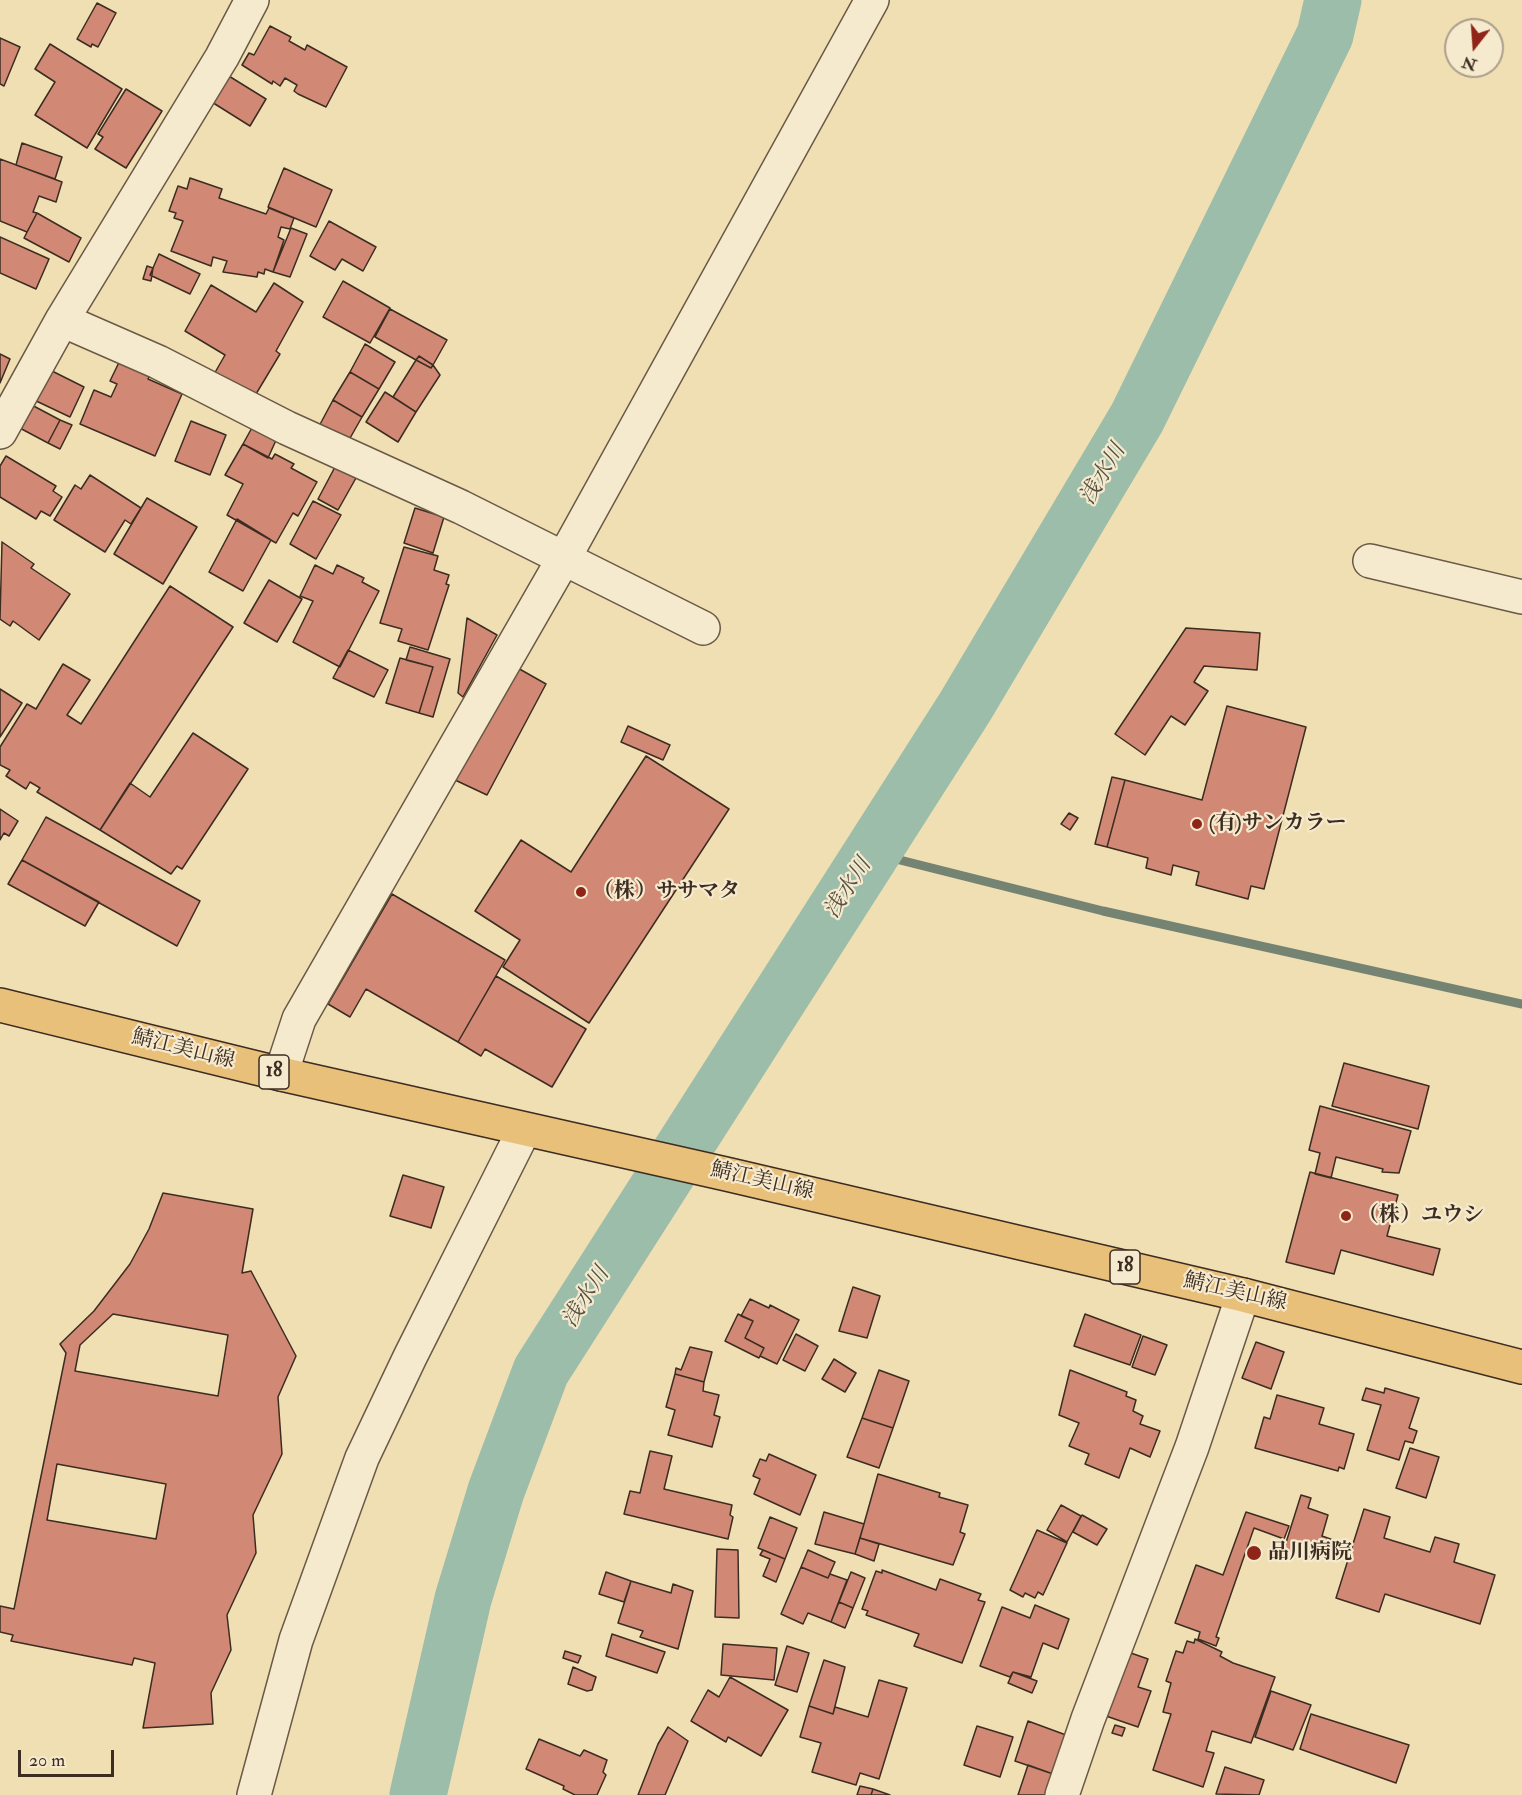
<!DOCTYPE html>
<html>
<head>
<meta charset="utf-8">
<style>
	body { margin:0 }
	#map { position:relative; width:1522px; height:1795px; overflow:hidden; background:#f1dfb4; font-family:"IM FELL Double Pica",serif }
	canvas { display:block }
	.north { position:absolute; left:1444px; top:18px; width:60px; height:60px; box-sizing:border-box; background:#f6eace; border:2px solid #ac9e89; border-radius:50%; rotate:197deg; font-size:16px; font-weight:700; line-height:24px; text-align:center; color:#3c2c21 }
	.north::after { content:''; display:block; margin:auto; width:21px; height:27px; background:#8f2418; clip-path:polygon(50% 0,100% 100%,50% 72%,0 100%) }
	.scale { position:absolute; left:18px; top:1750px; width:96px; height:27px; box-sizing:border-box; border:3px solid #3c2c21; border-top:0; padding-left:8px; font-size:18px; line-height:21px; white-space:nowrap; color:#3c2c21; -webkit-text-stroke:4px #f6eace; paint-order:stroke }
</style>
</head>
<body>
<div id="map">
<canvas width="1522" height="1795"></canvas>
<div class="north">N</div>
<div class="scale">20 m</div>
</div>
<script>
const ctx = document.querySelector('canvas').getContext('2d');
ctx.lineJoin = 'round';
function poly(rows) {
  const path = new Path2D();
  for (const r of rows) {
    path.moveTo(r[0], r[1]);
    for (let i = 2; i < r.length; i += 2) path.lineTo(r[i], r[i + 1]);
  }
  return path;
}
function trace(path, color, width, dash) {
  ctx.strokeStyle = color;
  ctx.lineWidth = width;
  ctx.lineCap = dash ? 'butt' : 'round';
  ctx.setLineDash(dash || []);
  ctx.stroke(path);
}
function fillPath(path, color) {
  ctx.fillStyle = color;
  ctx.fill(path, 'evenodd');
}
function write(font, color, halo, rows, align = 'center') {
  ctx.font = font + ' "IM FELL Double Pica","Noto Serif JP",serif';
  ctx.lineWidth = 4.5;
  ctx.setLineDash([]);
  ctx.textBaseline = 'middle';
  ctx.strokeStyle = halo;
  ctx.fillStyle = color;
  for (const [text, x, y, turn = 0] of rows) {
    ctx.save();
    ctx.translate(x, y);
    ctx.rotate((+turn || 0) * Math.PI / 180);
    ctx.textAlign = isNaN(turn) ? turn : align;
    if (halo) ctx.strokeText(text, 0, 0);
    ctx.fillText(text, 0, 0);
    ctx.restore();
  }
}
const stream = poly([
	[872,853,1103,911,1522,1004]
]);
const river = poly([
	[418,1795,463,1599,496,1491,541,1371,965,707,1137,418,1325,35,1333,0]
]);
const building = poly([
	[97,3,116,13,98,47,92,44,91,47,77,39,97,3],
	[270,26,291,37,289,41,305,50,307,45,347,67,326,107,298,94,294,91,297,85,285,78,280,86,273,81,272,84,242,65,249,53,254,55,270,26],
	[0,38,20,47,4,86,0,84,0,38],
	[50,44,122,89,87,148,35,115,55,82,35,69,50,44],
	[224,73,266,99,250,126,207,99,224,73],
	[126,89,162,111,126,168,95,149,103,137,98,134,126,89],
	[22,143,62,157,55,179,16,165,22,143],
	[0,159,62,182,56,202,39,196,33,212,37,213,27,232,0,221,0,159],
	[284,168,332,190,316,227,268,207,284,168],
	[190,178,222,189,219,198,266,214,269,208,294,218,290,229,281,227,278,237,284,240,273,272,265,269,264,274,258,272,257,277,223,272,227,261,213,257,211,266,171,251,183,221,174,218,176,213,169,211,178,186,187,189,190,178],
	[37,213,81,238,69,262,24,238,37,213],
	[329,221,376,247,363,271,342,259,335,270,310,256,329,221],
	[291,228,307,234,290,277,273,272,291,228],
	[0,237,49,259,36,289,0,273,0,237],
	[159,254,200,274,190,294,150,275,159,254],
	[147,266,153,268,151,281,143,279,147,266],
	[343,281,390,308,370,343,323,317,343,281],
	[274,283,303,302,276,351,280,354,253,399,213,376,225,355,185,331,211,285,256,312,274,283],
	[390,309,447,340,433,365,419,356,416,360,375,337,390,309],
	[365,344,395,362,379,389,350,372,365,344],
	[0,354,10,359,0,383,0,354],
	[123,354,153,368,148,379,182,394,155,456,80,424,94,390,111,397,117,384,110,381,123,354],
	[419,356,433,365,431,368,416,360,419,356],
	[416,360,431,368,433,365,440,375,416,412,393,397,416,360],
	[46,368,84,387,70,417,32,399,46,368],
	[350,372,379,389,362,417,333,400,350,372],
	[385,392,416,412,398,442,366,422,385,392],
	[333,400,362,417,345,447,317,430,333,400],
	[28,403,60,420,48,443,16,426,28,403],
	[60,420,72,425,60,449,48,443,60,420],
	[191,421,226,435,210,475,175,461,191,421],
	[254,424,277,438,268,458,243,444,254,424],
	[243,444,272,459,275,454,294,464,291,468,317,482,298,516,293,513,276,543,227,515,243,484,225,475,243,444],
	[6,456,56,486,53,491,62,497,50,516,41,511,36,519,0,497,0,466,6,456],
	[335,467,356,478,338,510,318,499,335,467],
	[90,475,141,508,131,524,125,520,105,552,54,520,75,485,81,489,90,475],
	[147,498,197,527,163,584,114,554,147,498],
	[313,501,341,515,316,559,290,544,313,501],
	[415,508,444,517,433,553,404,543,415,508],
	[237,519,271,540,243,591,209,572,237,519],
	[2,542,34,564,31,568,70,594,39,640,13,621,10,626,0,619,2,542],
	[404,547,438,556,434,570,449,575,446,584,449,585,428,650,398,641,402,629,380,623,404,547],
	[315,565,333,574,337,565,364,578,362,582,379,591,340,667,293,642,313,601,300,596,315,565],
	[269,580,302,599,277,642,244,623,269,580],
	[170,586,233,627,100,830,37,792,40,788,30,782,26,789,6,776,10,770,0,765,0,747,27,704,36,709,63,664,90,680,67,715,81,724,170,586],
	[467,618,497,635,463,697,458,693,467,618],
	[1186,628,1260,633,1257,670,1204,666,1194,682,1208,691,1185,725,1171,716,1145,755,1115,734,1186,628],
	[410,647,450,659,433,717,419,713,433,667,406,660,410,647],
	[348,650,388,670,374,697,333,678,348,650],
	[400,658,433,667,419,713,386,703,400,658],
	[516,667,546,684,487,795,455,780,516,667],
	[0,689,22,703,0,737,0,689],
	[1227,706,1306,727,1264,889,1251,886,1248,899,1196,885,1199,872,1173,865,1171,875,1146,868,1148,858,1107,847,1125,780,1202,800,1227,706],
	[628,726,670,745,663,760,621,742,628,726],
	[193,733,248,769,182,869,177,866,171,874,100,830,130,783,150,797,193,733],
	[646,756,729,809,589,1023,503,967,520,940,475,911,521,840,571,872,646,756],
	[1112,777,1125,780,1107,847,1095,844,1112,777],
	[0,809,18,821,9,836,4,833,0,840,0,809],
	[1069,813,1078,818,1070,830,1061,824,1069,813],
	[46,817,200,901,177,946,22,860,46,817],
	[22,860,99,902,85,926,8,884,22,860],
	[392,894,505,960,458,1042,366,989,350,1017,328,1004,392,894],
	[496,976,586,1029,552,1087,485,1049,481,1056,458,1042,496,976],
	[1344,1063,1429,1086,1418,1129,1332,1106,1344,1063],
	[1320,1106,1411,1131,1399,1173,1382,1172,1383,1169,1336,1157,1331,1178,1315,1174,1320,1153,1309,1150,1320,1106],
	[1310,1172,1398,1195,1387,1236,1440,1249,1433,1275,1341,1250,1334,1274,1286,1262,1310,1172],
	[403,1175,444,1187,431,1228,390,1216,403,1175],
	[163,1193,253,1209,242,1273,251,1271,296,1356,278,1397,282,1454,253,1515,256,1553,227,1615,231,1650,211,1693,213,1724,143,1728,155,1663,134,1658,132,1665,11,1641,13,1635,0,1632,0,1606,14,1609,66,1353,60,1344,94,1311,130,1264,149,1229,163,1193],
	[113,1314,228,1335,218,1396,75,1371,80,1345,113,1314],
	[57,1464,166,1484,156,1539,47,1520,57,1464],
	[853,1287,880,1296,867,1338,839,1331,853,1287],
	[750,1299,769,1308,770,1305,799,1320,777,1364,760,1356,764,1348,745,1338,753,1321,741,1316,750,1299],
	[738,1314,753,1321,745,1338,764,1348,759,1358,725,1341,738,1314],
	[1085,1314,1141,1335,1130,1365,1074,1346,1085,1314],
	[796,1334,818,1346,805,1371,783,1360,796,1334],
	[1143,1336,1167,1345,1155,1375,1132,1367,1143,1336],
	[1256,1342,1284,1352,1271,1389,1242,1378,1256,1342],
	[690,1347,712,1352,704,1382,675,1374,676,1368,681,1370,690,1347],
	[834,1359,856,1373,845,1392,822,1379,834,1359],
	[879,1370,909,1381,893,1428,862,1418,879,1370],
	[1070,1370,1127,1392,1126,1396,1136,1400,1133,1411,1143,1416,1140,1424,1160,1431,1150,1457,1130,1448,1119,1478,1085,1464,1089,1454,1069,1446,1079,1423,1059,1415,1070,1370],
	[675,1374,704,1382,703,1391,719,1395,714,1415,720,1417,712,1447,668,1435,675,1410,666,1407,675,1374],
	[1366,1388,1384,1393,1385,1388,1419,1398,1409,1428,1417,1431,1413,1443,1405,1441,1399,1460,1367,1450,1381,1405,1362,1400,1366,1388],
	[1277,1395,1324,1408,1319,1424,1354,1434,1344,1469,1339,1467,1338,1471,1255,1448,1264,1417,1270,1419,1277,1395],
	[862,1418,893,1428,879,1468,847,1457,862,1418],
	[1410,1448,1439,1457,1426,1498,1396,1488,1410,1448],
	[650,1451,672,1456,664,1489,732,1505,730,1515,733,1517,728,1539,624,1514,630,1491,640,1493,650,1451],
	[769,1454,816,1475,800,1515,754,1494,760,1479,753,1476,760,1459,766,1461,769,1454],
	[878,1474,940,1493,939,1497,968,1505,960,1532,965,1534,953,1565,860,1538,878,1474],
	[1301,1495,1311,1498,1308,1508,1328,1515,1322,1536,1350,1546,1347,1556,1318,1548,1315,1559,1284,1549,1301,1495],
	[1061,1505,1081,1516,1067,1542,1047,1530,1061,1505],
	[1364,1509,1390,1517,1384,1538,1430,1552,1435,1537,1459,1544,1454,1562,1495,1575,1480,1624,1385,1594,1379,1612,1336,1598,1364,1509],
	[824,1512,864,1524,855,1554,815,1544,824,1512],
	[1246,1512,1289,1526,1284,1539,1254,1528,1216,1637,1219,1638,1216,1646,1198,1639,1200,1632,1175,1623,1196,1565,1223,1575,1246,1512],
	[1082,1515,1107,1529,1097,1545,1073,1532,1082,1515],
	[770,1517,797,1528,785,1559,758,1548,770,1517],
	[1037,1530,1067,1543,1043,1595,1038,1592,1035,1598,1025,1593,1023,1597,1010,1590,1037,1530],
	[860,1538,879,1544,874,1561,855,1554,860,1538],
	[717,1549,738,1550,739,1618,715,1617,717,1549],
	[763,1550,785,1559,776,1582,763,1576,770,1559,760,1555,763,1550],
	[808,1550,835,1562,828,1578,801,1567,808,1550],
	[801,1567,828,1578,830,1574,847,1580,831,1622,808,1613,803,1624,781,1614,801,1567],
	[882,1570,936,1590,940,1579,981,1594,978,1600,985,1602,962,1663,914,1646,919,1634,866,1615,868,1611,862,1609,876,1571,882,1573,882,1570],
	[606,1572,631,1581,624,1602,599,1594,606,1572],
	[851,1572,865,1578,853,1608,839,1602,851,1572],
	[631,1581,671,1593,673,1584,693,1591,678,1649,640,1637,643,1631,618,1623,631,1581],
	[839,1602,853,1608,845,1628,831,1622,839,1602],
	[1035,1605,1069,1619,1058,1649,1043,1643,1031,1677,1013,1672,1010,1677,980,1666,1002,1607,1030,1618,1035,1605],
	[612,1634,665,1652,657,1673,606,1656,612,1634],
	[1195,1639,1222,1652,1220,1656,1233,1663,1275,1677,1251,1743,1212,1731,1206,1751,1214,1753,1203,1787,1153,1770,1171,1714,1163,1712,1171,1683,1166,1681,1176,1651,1183,1653,1187,1641,1194,1643,1195,1639],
	[723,1644,777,1648,774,1680,721,1675,723,1644],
	[787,1646,809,1653,797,1692,775,1685,787,1646],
	[565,1651,581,1656,578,1663,563,1658,565,1651],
	[1128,1652,1148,1659,1138,1687,1151,1691,1138,1727,1106,1716,1128,1652],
	[824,1660,845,1667,833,1714,809,1706,824,1660],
	[573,1667,596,1677,592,1690,587,1691,568,1684,573,1667],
	[1013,1672,1037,1681,1032,1693,1008,1683,1013,1672],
	[730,1677,788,1710,761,1756,728,1737,726,1742,691,1721,708,1690,719,1697,730,1677],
	[879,1680,907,1688,879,1779,860,1773,856,1785,812,1772,821,1743,800,1737,809,1706,833,1714,835,1707,868,1717,879,1680],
	[1271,1691,1311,1705,1293,1750,1255,1737,1271,1691],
	[1311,1714,1409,1745,1396,1783,1300,1749,1311,1714],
	[1028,1721,1066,1735,1053,1774,1015,1761,1028,1721],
	[1115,1725,1125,1728,1122,1736,1112,1733,1115,1725],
	[977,1726,1013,1737,1000,1777,964,1765,977,1726],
	[668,1727,688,1741,665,1795,638,1795,658,1744,668,1727],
	[539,1739,580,1756,584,1750,607,1760,603,1772,606,1775,597,1795,575,1795,563,1789,564,1786,526,1769,539,1739],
	[1028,1765,1053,1774,1047,1795,1018,1795,1028,1765],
	[1225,1767,1264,1780,1259,1795,1216,1794,1225,1767],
	[860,1786,873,1789,871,1795,857,1795,860,1786],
	[873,1789,890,1795,871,1795,873,1789]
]);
const minor = poly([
	[62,320,158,362,287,428,461,507,703,628],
	[0,432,62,320,222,57,252,0],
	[1370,561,1522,597],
	[281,1074,299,1019,564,558,872,0],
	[254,1795,296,1640,362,1458,410,1357,524,1130],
	[1062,1795,1088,1719,1192,1447,1243,1295]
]);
const primary = poly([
	[0,1005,281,1074,726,1174,1243,1295,1522,1367]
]);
const markers = [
	[1197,824,6,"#8f2418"],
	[581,892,6,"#8f2418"],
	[1346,1216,6,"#8f2418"],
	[1254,1553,8,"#8f2418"]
];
const shields = [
	[274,1072,30],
	[1125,1267,30]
];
const shieldNames = [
	["18",274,1072],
	["18",1125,1267]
];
const poiNames = [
	["(有)サンカラー",1209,824],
	["（株）ササマタ",593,892],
	["（株）ユウシ",1358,1216],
	["品川病院",1268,1553]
];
const streetNames = [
	["鯖江美山線",183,1050,14],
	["鯖江美山線",762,1182,13],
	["鯖江美山線",1235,1293,13]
];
const waterNames = [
	["浅水川",1104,475,-59],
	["浅水川",849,889,-57],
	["浅水川",587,1298,-57]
];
trace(stream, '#758373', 9);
trace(river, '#9bbda9', 57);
fillPath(building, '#d18975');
trace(building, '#3c2c21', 1.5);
trace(minor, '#695946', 36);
trace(primary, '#3c2c21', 36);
trace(minor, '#f6eace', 33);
trace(primary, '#e8c07a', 33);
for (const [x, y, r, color] of markers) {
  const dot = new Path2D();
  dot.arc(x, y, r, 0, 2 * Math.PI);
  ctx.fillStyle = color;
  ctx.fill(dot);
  trace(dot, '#f6eace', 2);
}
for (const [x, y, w] of shields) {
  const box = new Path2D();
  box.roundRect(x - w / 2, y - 17, w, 34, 4.5);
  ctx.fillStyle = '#f6eace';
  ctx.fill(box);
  trace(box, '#3c2c21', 1.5);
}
write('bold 20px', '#3c2c21', null, shieldNames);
write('bold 21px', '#3c2c21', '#f6eace', poiNames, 'left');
write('21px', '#3c2c21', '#f6eace', streetNames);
write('italic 22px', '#545043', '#f6eace', waterNames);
</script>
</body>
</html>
